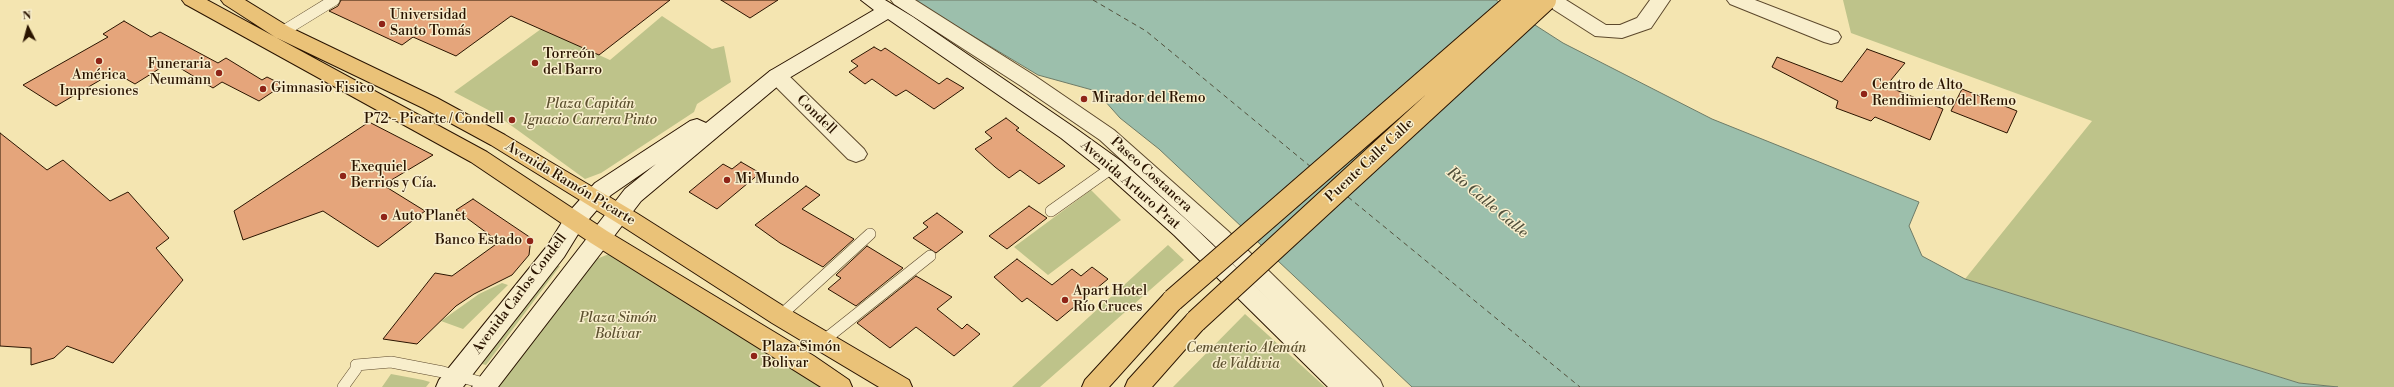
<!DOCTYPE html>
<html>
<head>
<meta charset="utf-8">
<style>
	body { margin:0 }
	#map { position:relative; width:2394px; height:387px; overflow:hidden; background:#f4e5b1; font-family:"Libre Bodoni",serif }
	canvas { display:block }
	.north { position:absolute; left:8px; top:8px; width:40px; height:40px; -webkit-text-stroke:3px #f8eecc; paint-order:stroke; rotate:354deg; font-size:11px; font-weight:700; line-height:16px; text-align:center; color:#2a1400 }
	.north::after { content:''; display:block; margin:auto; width:14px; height:18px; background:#2a1400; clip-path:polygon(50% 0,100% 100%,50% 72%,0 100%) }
</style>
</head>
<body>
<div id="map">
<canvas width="2394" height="387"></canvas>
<div class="north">N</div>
</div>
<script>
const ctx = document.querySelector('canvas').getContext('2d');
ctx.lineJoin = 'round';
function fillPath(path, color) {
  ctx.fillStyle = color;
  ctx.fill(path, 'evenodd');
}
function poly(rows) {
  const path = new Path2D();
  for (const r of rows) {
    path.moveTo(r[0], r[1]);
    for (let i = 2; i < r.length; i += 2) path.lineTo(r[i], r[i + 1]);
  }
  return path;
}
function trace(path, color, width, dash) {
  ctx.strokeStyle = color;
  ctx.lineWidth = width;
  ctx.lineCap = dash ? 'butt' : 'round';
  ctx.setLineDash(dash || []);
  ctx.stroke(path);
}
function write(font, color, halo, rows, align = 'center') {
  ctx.font = font + ' "Libre Bodoni",serif';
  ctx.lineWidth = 3;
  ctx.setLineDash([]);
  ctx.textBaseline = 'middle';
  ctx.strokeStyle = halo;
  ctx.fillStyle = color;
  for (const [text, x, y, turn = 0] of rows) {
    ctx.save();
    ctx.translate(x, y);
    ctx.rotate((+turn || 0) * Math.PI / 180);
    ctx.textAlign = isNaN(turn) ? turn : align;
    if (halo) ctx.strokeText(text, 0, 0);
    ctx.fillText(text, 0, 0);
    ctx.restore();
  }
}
const green = poly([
	[1843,0,2394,0,2394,387,2338,387,2299,383,1965,279,2092,121,1851,33],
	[662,16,712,49,724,46,731,82,697,104,694,112,601,173,585,179,494,113,454,92,541,29,610,60],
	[1091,190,1121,220,1048,275,1014,247],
	[1168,245,1184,260,1040,387,1012,387],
	[609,254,770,354,820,387,496,387,594,260],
	[554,265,560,266,486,365,478,363],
	[502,283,508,285,463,329,441,321,479,294],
	[1245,314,1325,387,1173,387],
	[391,374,423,380,430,382,426,387,382,387]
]);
const water = poly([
	[913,0,1496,0,1563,43,1712,119,1919,202,1909,226,1922,256,1965,279,2299,383,2338,387,1412,387,1159,149,1120,118,1096,91,1038,75,913,0]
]);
const ferry = poly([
	[1093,0,1146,31,1311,167],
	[1348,197,1580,387]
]);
const building = poly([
	[341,0,670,0,599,55,511,16,456,56,413,37,402,45,329,11,338,6,341,0],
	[721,0,778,0,750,18,721,0],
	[124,21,151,37,160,32,218,63,226,58,262,80,267,77,283,85,259,101,222,82,213,88,170,62,135,84,114,72,56,106,23,85,108,37,103,34,124,21],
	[874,47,881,51,885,48,939,84,947,78,964,88,934,109,906,90,896,96,872,79,865,84,849,72,858,66,851,61,874,47],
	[1867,49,1905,63,1886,86,1943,109,1930,140,1875,117,1871,121,1836,108,1838,101,1772,67,1777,57,1842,82,1867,49],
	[1962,89,2017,111,2007,133,1951,111,1962,89],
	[1006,118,1019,128,1016,130,1065,166,1039,184,1020,170,1009,178,995,167,975,149,992,138,985,132,1006,118],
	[369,122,433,155,383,185,425,211,378,247,323,211,243,240,234,211,369,122],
	[0,133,47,170,63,160,110,201,128,192,169,238,156,248,183,280,113,363,67,346,54,358,31,365,31,348,0,346,0,133],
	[741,162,760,173,717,209,689,192,723,164,732,169,741,162],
	[806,186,820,195,802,209,854,239,823,267,780,243,755,225,806,186],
	[473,199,531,238,529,255,512,275,474,294,456,306,417,344,383,339,435,273,452,276,499,242,456,210,473,199],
	[1029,206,1047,218,1007,249,989,236,1029,206],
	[937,213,963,232,936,253,913,238,928,227,923,223,937,213],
	[867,246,903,268,856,306,828,289,841,278,836,275,867,246],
	[1017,259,1052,285,1072,269,1081,276,1092,267,1108,279,1057,321,1027,298,1022,302,994,277,1017,259],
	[916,276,952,297,937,309,962,329,967,324,980,334,954,356,916,327,890,348,857,323,916,276]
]);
const lane = poly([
	[282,32,334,0],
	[1051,211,1113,167],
	[780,316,870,234],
	[823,341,930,256],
	[343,387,356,369,356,365,391,362,443,372,487,384]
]);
const street = poly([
	[891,0,915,0,1035,76,1114,130,1228,231,1380,380,1383,387,1355,387,1212,243,1100,140,1021,86,894,4,891,0],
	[1542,0,1566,0,1606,25,1620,25,1637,18,1650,0,1670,0,1651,28,1622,38,1595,36,1545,4,1542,0],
	[1727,0,1755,0,1838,32,1841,37,1838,42,1831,44,1824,42,1730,4,1727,0],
	[777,69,784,71,864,149,867,154,864,159,856,162,848,159,770,81,767,76,770,71,777,69]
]);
const secondary = poly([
	[861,0,885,0,913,17,1075,128,1121,161,1190,223,1353,380,1356,387,1328,387,1174,235,1105,173,1061,138,888,19,784,81,641,201,498,387,472,387,625,189,656,164,611,195,602,204,583,226,564,257,463,387,436,387,439,380,548,245,567,214,595,183,690,121,697,119,706,123,770,71,874,10,861,0]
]);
const primary = poly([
	[182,0,207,0,487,152,607,231,814,356,849,380,852,387,821,387,591,243,471,162,185,4,182,0],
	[221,0,245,0,289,27,437,98,505,135,638,214,788,309,909,380,912,387,879,387,772,323,622,226,491,145,423,108,275,37,224,4,221,0]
]);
const highway = poly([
	[1173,291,1181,293,1185,300,1181,307,1109,387,1082,387,1085,380,1165,293,1173,291],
	[1196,311,1204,314,1208,321,1204,328,1152,387,1125,387,1128,380,1188,314,1196,311]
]);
const highwayBridge = poly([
	[1173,300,1518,0],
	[1196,321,1545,0]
]);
const markers = [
	[382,24,4,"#8f2418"],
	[99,61,4,"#8f2418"],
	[535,63,4,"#8f2418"],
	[219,73,4,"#8f2418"],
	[263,89,4,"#8f2418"],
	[1864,94,4,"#8f2418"],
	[1084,99,4,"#8f2418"],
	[512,120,4,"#8f2418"],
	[343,176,4,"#8f2418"],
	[727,180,4,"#8f2418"],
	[384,217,4,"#8f2418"],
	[530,241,4,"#8f2418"],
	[1065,300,4,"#8f2418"],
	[754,356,4,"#8f2418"]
];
const poiNames = [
	["Universidad",390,16],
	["Santo Tomás",390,32],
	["Torreón",543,55],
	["del Barro",543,71],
	["Funeraria",211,65,"right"],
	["Neumann",211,81,"right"],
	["América",99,76,"center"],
	["Impresiones",99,92,"center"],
	["Centro de Alto",1872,86],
	["Rendimiento del Remo",1872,102],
	["Gimnasio Fisico",271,89],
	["Mirador del Remo",1092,99],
	["P72 - Picarte / Condell",504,120,"right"],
	["Exequiel",351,168],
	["Berrios y Cía.",351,184],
	["Mi Mundo",735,180],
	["Auto Planet",392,217],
	["Banco Estado",522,241,"right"],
	["Apart Hotel",1073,292],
	["Río Cruces",1073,308],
	["Plaza Simón",762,348],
	["Bolivar",762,364]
];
const parkNames = [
	["Plaza Capitán",590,105],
	["Ignacio Carrera Pinto",590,121],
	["Plaza Simón",618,319],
	["Bolívar",618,335],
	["Cementerio Alemán",1246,349],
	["de Valdivia",1246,365]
];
const streetNames = [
	["Condell",816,115,44],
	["Puente Calle Calle",1370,161,-43],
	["Paseo Costanera",1151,175,42],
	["Avenida Ramón Picarte",570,184,31],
	["Avenida Arturo Prat",1130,185,41],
	["Avenida Carlos Condell",520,294,-53]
];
const waterNames = [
	["Río Calle Calle",1487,203,40]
];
fillPath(green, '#bec38a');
fillPath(water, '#9cbfac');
trace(water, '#6e7b67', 1);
trace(ferry, '#52503c', 1, [5, 4]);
fillPath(building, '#e5a57b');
trace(building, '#2a1400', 1);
trace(lane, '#5c482c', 12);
trace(street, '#5c482c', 2);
trace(secondary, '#2a1400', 2);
trace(primary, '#2a1400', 2);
trace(highway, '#2a1400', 2);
trace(lane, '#f8eecc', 11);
fillPath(street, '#f8eecc');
fillPath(secondary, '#f8eecc');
fillPath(primary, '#eac278');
fillPath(highway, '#eac278');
trace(highwayBridge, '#2a1400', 24, []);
trace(highwayBridge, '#eac278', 22);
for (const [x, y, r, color] of markers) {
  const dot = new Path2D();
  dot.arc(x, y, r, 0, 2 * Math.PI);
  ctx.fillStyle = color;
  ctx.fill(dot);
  trace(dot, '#f8eecc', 1.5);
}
write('14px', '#2a1400', '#f8eecc', poiNames, 'left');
write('italic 14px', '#5e5130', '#f8eecc', parkNames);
write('14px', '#2a1400', '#f8eecc', streetNames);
write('italic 15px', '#52503c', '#f8eecc', waterNames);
</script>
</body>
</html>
